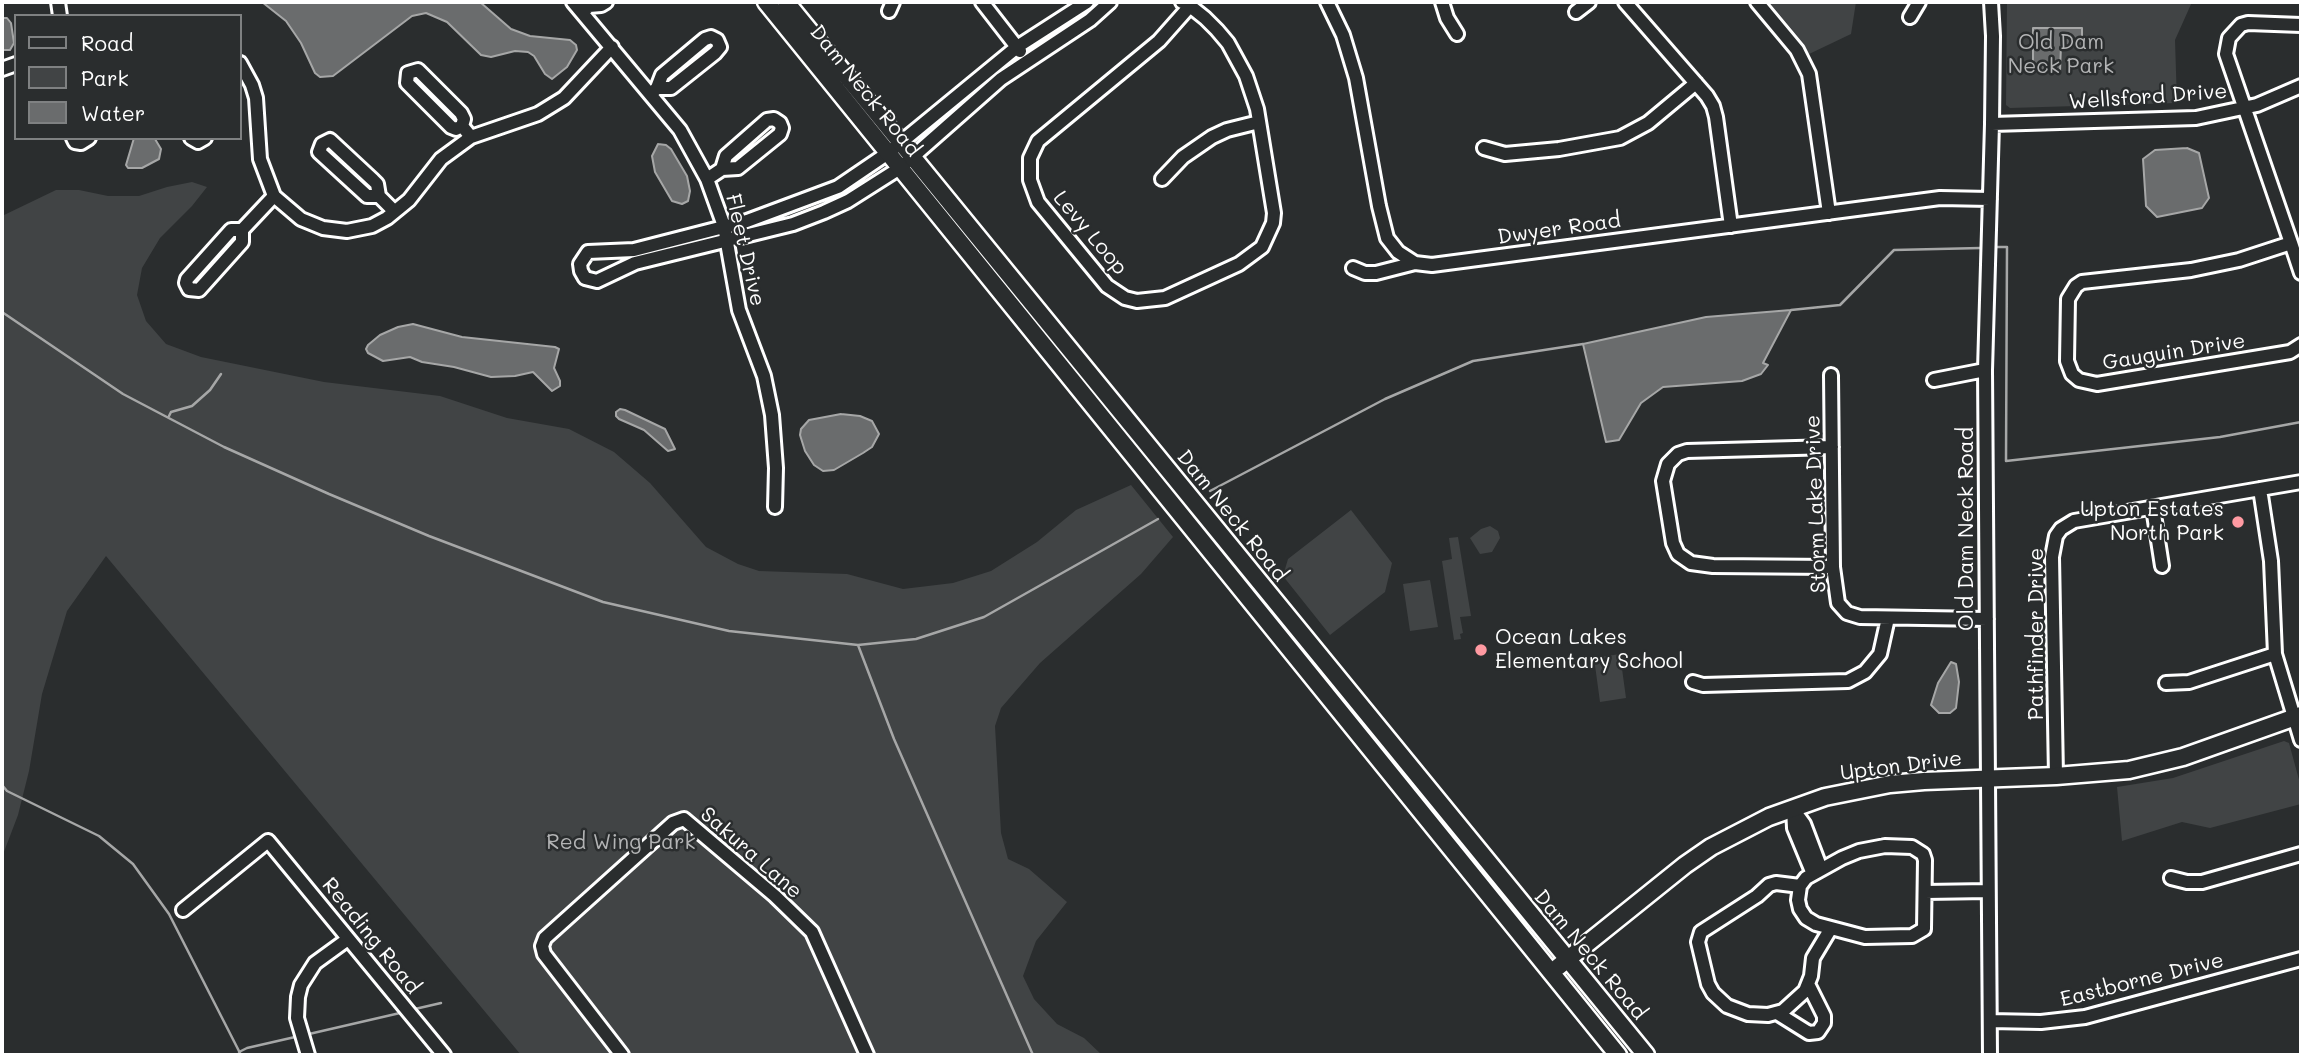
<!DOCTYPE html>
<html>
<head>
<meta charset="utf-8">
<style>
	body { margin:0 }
	#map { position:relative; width:2303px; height:1057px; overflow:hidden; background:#2a2d2e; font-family:Mali,sans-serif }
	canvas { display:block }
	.frame { position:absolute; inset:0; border:4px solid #fff; pointer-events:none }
	.legend { position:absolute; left:14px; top:14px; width:228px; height:126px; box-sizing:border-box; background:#2a2d2e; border:2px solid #7f8182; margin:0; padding:9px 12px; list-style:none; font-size:21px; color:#fff }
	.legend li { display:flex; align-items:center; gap:14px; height:35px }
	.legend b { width:35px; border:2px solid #7f8182 }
</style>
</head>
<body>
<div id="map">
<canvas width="2303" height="1057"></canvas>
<div class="frame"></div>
<ul class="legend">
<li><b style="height:9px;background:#2a2d2e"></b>Road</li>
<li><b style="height:19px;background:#414445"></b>Park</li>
<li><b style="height:19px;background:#6a6c6d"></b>Water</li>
</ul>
</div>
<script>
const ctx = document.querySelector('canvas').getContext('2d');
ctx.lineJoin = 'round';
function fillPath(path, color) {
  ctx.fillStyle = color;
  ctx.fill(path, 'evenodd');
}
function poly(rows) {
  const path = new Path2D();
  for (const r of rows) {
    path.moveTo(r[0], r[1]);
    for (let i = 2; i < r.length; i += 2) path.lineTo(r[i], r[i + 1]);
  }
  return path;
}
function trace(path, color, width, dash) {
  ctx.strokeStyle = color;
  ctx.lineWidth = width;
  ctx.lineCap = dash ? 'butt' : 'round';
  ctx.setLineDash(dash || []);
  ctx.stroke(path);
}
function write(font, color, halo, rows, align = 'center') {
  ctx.font = font + ' Mali,sans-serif';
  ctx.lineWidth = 5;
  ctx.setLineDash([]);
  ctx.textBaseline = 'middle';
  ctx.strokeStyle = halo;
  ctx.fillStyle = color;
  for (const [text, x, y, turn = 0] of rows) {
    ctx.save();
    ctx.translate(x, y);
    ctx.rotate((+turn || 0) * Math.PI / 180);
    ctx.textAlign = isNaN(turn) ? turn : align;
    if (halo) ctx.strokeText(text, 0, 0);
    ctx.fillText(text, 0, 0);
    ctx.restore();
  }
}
const green = poly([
	[1769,2,1856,2,1851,34,1807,55,1804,44],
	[2007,2,2192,2,2175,40,2177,103,2010,108,2006,105],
	[192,182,207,187,192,206,160,238,142,268,137,295,146,321,166,344,201,357,324,382,440,396,507,418,569,429,614,452,650,483,706,547,738,564,759,571,847,574,903,589,953,583,991,571,1037,542,1076,510,1131,485,1173,537,1141,574,1040,663,1001,708,995,726,1001,833,1008,859,1029,869,1067,902,1036,941,1023,976,1034,999,1057,1024,1084,1038,1102,1055,521,1055,106,556,67,611,42,694,29,771,18,815,2,857,2,216,56,190,79,190,108,196,139,196,167,187],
	[1351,510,1392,563,1385,592,1330,635,1283,576,1288,559],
	[1490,526,1498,531,1500,538,1492,552,1480,554,1470,538,1481,529],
	[1458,537,1471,616,1460,617,1463,633,1460,634,1461,639,1454,640,1442,561,1452,559,1449,538],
	[1430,580,1438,627,1410,631,1403,584],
	[1620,654,1626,698,1600,702,1594,658],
	[2284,741,2289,743,2301,787,2301,804,2210,828,2182,822,2122,841,2117,787,2173,778]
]);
const water = poly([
	[262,2,480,2,511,29,530,36,570,40,576,45,577,50,567,67,552,79,545,74,534,56,528,52,515,51,491,57,481,55,447,22,426,13,412,16,333,76,320,77,315,73,301,43,286,21,262,2],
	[2,18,7,18,11,23,14,43,10,50,2,50,2,18],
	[2033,28,2082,28,2082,46,2061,46,2060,71,2033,70,2033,28],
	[134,138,155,139,161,149,159,159,142,168,128,168,126,165,134,138],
	[658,144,666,145,671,149,687,176,690,191,688,201,682,204,672,201,655,172,652,156,658,144],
	[2187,148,2199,153,2209,198,2202,208,2157,217,2146,206,2143,159,2155,150,2187,148],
	[1791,310,1763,363,1768,365,1761,374,1742,381,1663,387,1641,403,1619,440,1606,442,1583,344,1706,317,1791,310],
	[413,324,462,337,555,347,559,349,554,368,560,381,560,386,552,391,533,372,515,376,491,377,454,367,422,362,410,357,383,361,368,353,366,349,368,345,380,335,398,327,413,324],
	[620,409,625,410,665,429,675,449,668,451,644,430,619,419,616,416,616,412,620,409],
	[841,414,860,416,872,421,879,434,872,447,863,453,834,470,823,471,814,465,805,451,800,435,801,429,809,420,841,414],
	[1951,662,1956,664,1959,682,1956,708,1950,713,1939,713,1931,705,1938,683,1951,662]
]);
const stream = poly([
	[1996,247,2007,247,2006,461,2220,437,2301,422],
	[1791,310,1840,305,1894,250,1981,248],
	[2,312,123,394,224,447,329,494,429,536,603,602,729,631,858,645,916,639,984,617,1158,519],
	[169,416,171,412,192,406,210,390,221,374],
	[1210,491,1385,399,1473,361,1583,344],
	[858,645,894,739,1033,1055],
	[2,785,7,791,99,836,133,864,169,914,241,1055],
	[415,1009,441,1003],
	[309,1034,400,1013],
	[239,1052,247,1048,295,1037]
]);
const minor = poly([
	[58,2,60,16],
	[573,2,680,130,707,179,724,226,739,310,764,376,772,415,776,468,775,507],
	[982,2,1020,51],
	[1087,2,1017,47,888,153,838,187,747,221,634,250,588,252,580,264,581,271,585,278,597,281,635,263,793,224,824,212,848,201,900,168,1001,79,1090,20,1110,2],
	[1182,2,1190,6,1205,18,1217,30,1228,43,1246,76,1257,109,1274,213,1273,223,1262,247,1239,264,1165,298,1137,301,1125,298,1107,286,1038,202,1030,180,1030,158,1038,141,1159,41,1190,6],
	[1327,2,1343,35,1356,78,1379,206,1387,238,1398,252,1415,263,1432,265,1940,198,1990,199],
	[1442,2,1447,18,1457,34],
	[1625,2,1707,96,1713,106,1716,117,1731,226],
	[1757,2,1797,50,1809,74,1829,213],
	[889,11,893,2],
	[583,12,589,6,601,5,606,2],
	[1576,12,1589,2],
	[1910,17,1919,2],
	[240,63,252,85,256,98,260,159,274,196,301,219,323,228,347,231,372,226,387,218,409,200,441,159,471,137,538,114,564,98,612,47],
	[2,69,16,64],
	[651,94,657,88,662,75,705,39,711,37,717,40,720,47,715,53,671,88,657,88],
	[1992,124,2196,118,2257,105,2301,86],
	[462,126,456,129,451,127,407,83,408,73,418,70,461,113,464,119,462,126,471,137],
	[73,138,75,142,81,143,89,138],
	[191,138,198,142,205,138],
	[1484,148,1505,154,1559,149,1620,138,1648,123,1696,83],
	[707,179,722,169,738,168,780,134,782,128,780,123,774,119,767,120,726,156,722,169],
	[1162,179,1183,157,1212,137,1227,130,1259,122],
	[379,196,367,196,319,152,322,144,330,140,373,180,377,184,379,196,394,211],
	[242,230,242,242,199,290,189,289,186,283,187,279,231,230,242,230,274,196],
	[2291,243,2226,54,2229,38,2241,25,2248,23,2301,25],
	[1353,268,1365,273,1376,273,1415,263],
	[2301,273,2291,243,2239,260,2191,270,2082,282,2076,286,2068,299,2067,361,2072,374,2079,380,2097,384,2290,352,2301,345],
	[1831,375,1833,567,1838,603,1847,613,1860,617,1987,619],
	[1934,380,1985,370],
	[1832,447,1687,451,1678,454,1668,464,1663,481,1673,543,1678,554,1691,563,1713,566,1833,567],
	[2260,489,2271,561,2275,654,2301,740],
	[2153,508,2162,566],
	[1693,682,1703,685,1848,681,1865,672,1880,654,1888,618],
	[2166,683,2189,682,2275,654],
	[2056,776,2052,557,2056,536,2061,529,2074,521,2301,482],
	[1793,808,1794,828,1813,874],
	[1793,809,1804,824,1821,869],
	[1885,846,1912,847,1923,854,1925,860,1924,929,1912,936,1865,937,1816,924,1806,918,1800,909,1798,900,1800,886,1806,878,1842,858,1859,851,1885,846],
	[2171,878,2187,882,2202,882,2301,854],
	[1800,886,1776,883,1769,885,1757,896,1701,932,1698,942,1708,984,1713,993,1727,1006,1748,1014,1768,1015,1783,1011,1805,991,1811,976,1813,958,1831,928],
	[1925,892,1988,891],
	[183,910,268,841,444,1055],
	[1777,1013,1809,1033,1818,1032,1824,1023,1824,1016,1808,984],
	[1990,1021,2041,1022,2085,1017,2301,959],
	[308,1055,297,1018,298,997,301,985,315,963,348,939],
	[622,1055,544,954,542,946,545,938,673,823,684,819,775,896,812,932,867,1055],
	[1990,1055,1985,370,1992,124,1993,36,1991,2]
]);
const major = poly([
	[766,2,1618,1055],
	[786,2,1646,1055],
	[1558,967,1685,865,1711,847,1769,817,1825,797,1890,784,1924,781,2056,776,2129,770,2183,757,2301,715]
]);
const markers = [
	[2238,522,7,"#ff9aa2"],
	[1481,650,7,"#ff9aa2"]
];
const parkNames = [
	["Old Dam",2061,43],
	["Neck Park",2061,67],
	["Red Wing Park",621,843]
];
const streetNames = [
	["Dam Neck Road",865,91,51],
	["Wellsford Drive",2148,97,-4],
	["Dwyer Road",1559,229,-8],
	["Levy Loop",1090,233,50],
	["Fleet Drive",745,250,77],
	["Gauguin Drive",2174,352,-9],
	["Storm Lake Drive",1816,504,-92],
	["Dam Neck Road",1232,516,51],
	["Old Dam Neck Road",1967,529,-90],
	["Pathfinder Drive",2037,634,-90],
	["Upton Drive",1901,766,-7],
	["Sakura Lane",751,853,41],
	["Reading Road",371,936,51],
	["Dam Neck Road",1590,955,50],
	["Eastborne Drive",2142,980,-14]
];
const poiNames = [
	["Upton Estates",2224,510],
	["North Park",2224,534],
	["Ocean Lakes",1495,638,"left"],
	["Elementary School",1495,662,"left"]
];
fillPath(green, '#414445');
fillPath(water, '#6a6c6d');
trace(water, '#a6a7a7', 2);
trace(stream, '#a6a7a7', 2.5);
trace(minor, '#fff', 18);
trace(major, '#fff', 21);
trace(minor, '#2a2d2e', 12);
trace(major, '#2a2d2e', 16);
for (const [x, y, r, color] of markers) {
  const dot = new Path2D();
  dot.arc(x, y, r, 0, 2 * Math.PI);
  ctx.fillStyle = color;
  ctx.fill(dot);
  trace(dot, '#2a2d2e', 2.5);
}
write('21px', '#b3b4b5', '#2a2d2e', parkNames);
write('21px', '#fff', '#2a2d2e', streetNames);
write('21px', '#fff', '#2a2d2e', poiNames, 'right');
</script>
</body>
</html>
